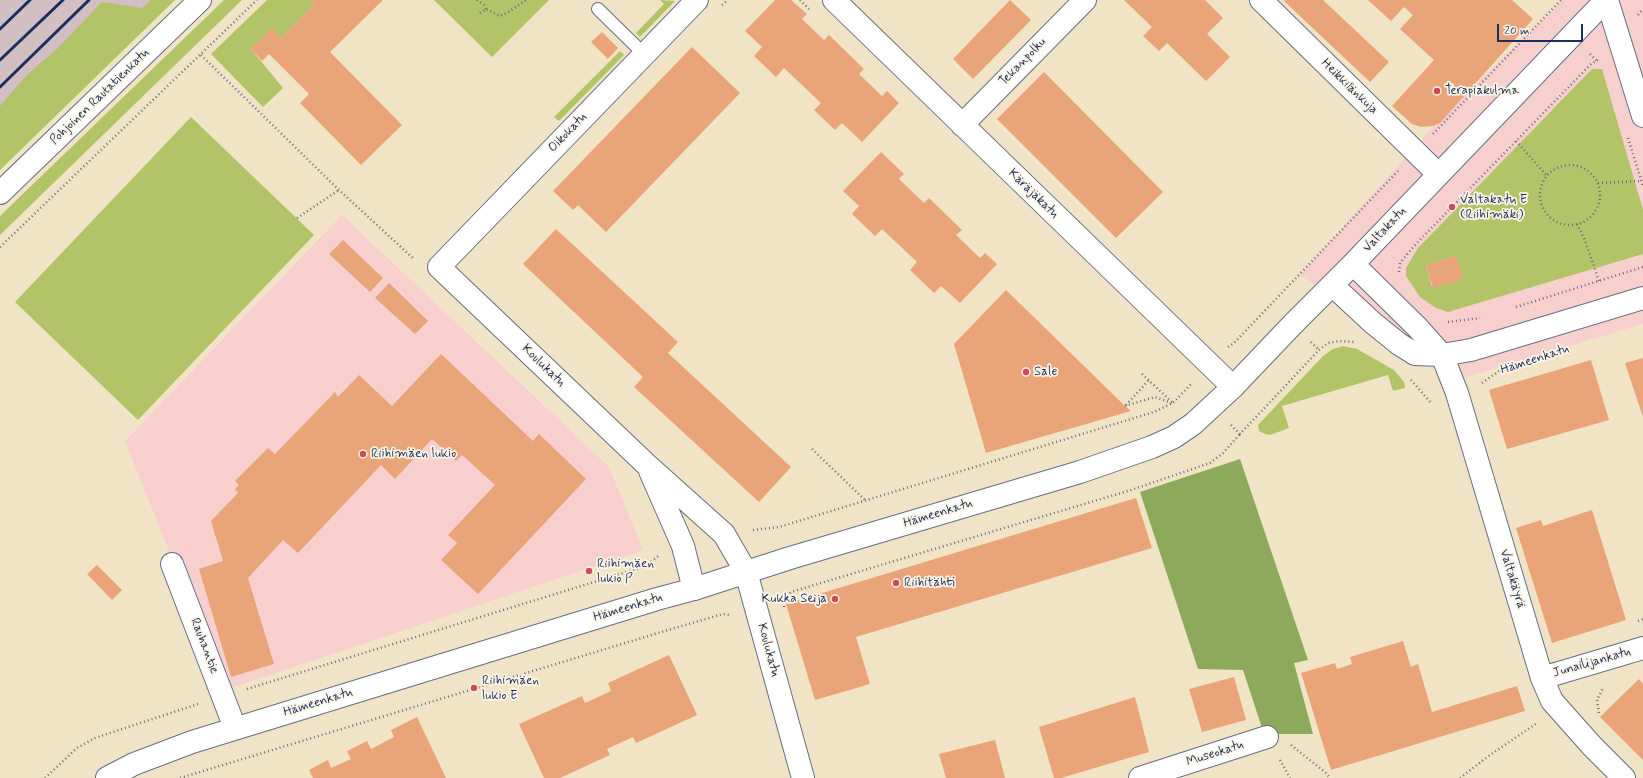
<!DOCTYPE html>
<html>
<head>
<meta charset="utf-8">
<style>
	body { margin:0 }
	#map { position:relative; width:1643px; height:778px; overflow:hidden; background:#f1e3c5; font-family:Mynerve,sans-serif }
	canvas { display:block }
	.scale { position:absolute; left:1497px; top:24px; width:86px; height:18px; box-sizing:border-box; border:2px solid #1b2f5e; border-top:0; padding-left:5px; font-size:12px; line-height:14px; white-space:nowrap; color:#1b2f5e; -webkit-text-stroke:3px #fcf5e5; paint-order:stroke }
</style>
</head>
<body>
<div id="map">
<canvas width="1643" height="778"></canvas>
<div class="scale">20 m</div>
</div>
<script>
const ctx = document.querySelector('canvas').getContext('2d');
ctx.lineJoin = 'round';
function fillPath(path, color) {
  ctx.fillStyle = color;
  ctx.fill(path, 'evenodd');
}
function poly(rows) {
  const path = new Path2D();
  for (const r of rows) {
    if (r.length === 3) {
      path.moveTo(r[0] + r[2], r[1]);
      path.arc(r[0], r[1], r[2], 0, 2 * Math.PI);
      continue;
    }
    path.moveTo(r[0], r[1]);
    for (let i = 2; i < r.length; i += 2) path.lineTo(r[i], r[i + 1]);
  }
  return path;
}
function trace(path, color, width, dash) {
  ctx.strokeStyle = color;
  ctx.lineWidth = width;
  ctx.lineCap = dash ? 'butt' : 'round';
  ctx.setLineDash(dash || []);
  ctx.stroke(path);
}
function write(font, color, halo, rows, align = 'center') {
  ctx.font = font + ' Mynerve,sans-serif';
  ctx.lineWidth = 3.5;
  ctx.setLineDash([]);
  ctx.textBaseline = 'middle';
  ctx.strokeStyle = halo;
  ctx.fillStyle = color;
  for (const [text, x, y, turn = 0] of rows) {
    ctx.save();
    ctx.translate(x, y);
    ctx.rotate((+turn || 0) * Math.PI / 180);
    ctx.textAlign = isNaN(turn) ? turn : align;
    if (halo) ctx.strokeText(text, 0, 0);
    ctx.fillText(text, 0, 0);
    ctx.restore();
  }
}
const built = poly([
	[1563,0,1643,0,1643,324,1463,378,1300,275,1444,115],
	[342,215,609,467,643,550,225,690,125,441]
]);
const industrial = poly([
	[0,0,162,0,0,158]
]);
const green = poly([
	[151,0,175,0,0,170,0,106,27,75,57,49,102,2,142,8],
	[224,0,242,0,0,235,0,216],
	[267,0,310,0,315,4,281,38,272,29,251,49,283,88,263,107,211,54],
	[434,0,549,0,492,57],
	[660,0,675,1,640,37,636,33,664,4],
	[620,51,624,55,559,121,554,117],
	[1592,69,1602,69,1643,210,1643,254,1448,312,1436,308,1420,297,1406,276,1406,268,1418,248],
	[1456,256,1462,279,1432,287,1426,265],
	[191,117,314,235,138,420,15,302],
	[1343,346,1357,349,1394,370,1404,382,1405,388,1393,391,1388,375,1282,406,1289,428,1270,435,1265,434,1259,431,1258,425,1323,356,1333,349]
]);
const forest = poly([
	[1240,459,1308,660,1294,663,1313,734,1264,734,1243,670,1198,669,1140,492]
]);
const building = poly([
	[310,0,383,0,330,52,402,125,361,165,300,103,309,94,269,54,262,61,251,49,272,28,281,38,315,4],
	[775,0,791,0,807,14,802,19,824,40,829,35,864,69,859,74,882,96,887,91,899,103,862,142,842,123,835,130,814,110,821,103,784,68,776,77,754,56,762,47,745,31],
	[1010,0,1031,20,973,79,953,59],
	[1124,0,1205,0,1223,18,1207,34,1230,57,1206,81,1167,43,1159,51,1143,36,1152,27],
	[1285,0,1323,0,1389,62,1370,82,1284,1],
	[1368,0,1512,0,1533,19,1440,123,1433,126,1421,127,1412,124,1392,106,1434,60,1400,29,1413,15,1404,7,1391,21],
	[602,32,618,48,608,59,591,42],
	[692,47,740,93,606,232,578,205,573,210,553,191],
	[1044,72,1163,192,1116,238,997,119],
	[881,152,904,174,899,179,924,203,929,198,962,230,956,235,980,258,985,253,997,264,960,303,941,286,934,293,910,270,917,262,882,229,875,236,852,214,859,206,843,191],
	[556,229,678,342,668,353,791,467,759,502,634,387,643,377,523,264],
	[343,240,383,278,370,292,329,254],
	[1456,256,1463,279,1433,288,1426,265],
	[389,283,428,321,415,334,375,298],
	[1006,290,1125,406,1131,411,986,453,954,344],
	[441,354,533,441,539,434,586,479,478,594,441,560,457,543,448,535,495,485,462,455,456,461,432,439,395,479,381,465,298,553,283,540,248,578,274,664,231,677,199,569,223,561,211,521,238,493,235,489,239,485,235,481,268,448,275,454,335,392,338,397,359,375,392,406],
	[1643,358,1643,417,1625,363],
	[1591,360,1609,420,1507,449,1489,390],
	[1136,498,1152,548,856,637,870,684,815,700,786,604],
	[1592,510,1626,620,1552,643,1516,528,1541,520,1543,526],
	[97,565,122,590,112,600,87,574],
	[1403,641,1411,667,1418,664,1432,712,1517,686,1525,711,1331,770,1301,673,1335,663,1337,669,1352,664,1350,657],
	[669,655,697,715,636,743,633,737,607,749,610,755,560,778,544,778,519,724,582,696,585,703,611,691,608,683],
	[1234,677,1246,720,1202,732,1189,689],
	[1639,679,1643,684,1643,760,1600,717],
	[1135,697,1149,752,1061,778,1054,778,1039,727],
	[417,717,446,778,313,778,309,770,328,760,331,768,351,759,347,751,367,741,371,749,394,737,391,730],
	[995,740,1005,778,946,778,939,754]
]);
const path = poly([
	[477,0,484,5,486,9],
	[800,0,809,9],
	[722,5,728,0],
	[480,13,486,9,500,16,507,13,526,0],
	[1638,15,1643,9],
	[1590,54,1597,61],
	[201,55,339,190,414,259],
	[1433,134,1561,0],
	[1628,138,1643,186],
	[1516,141,1547,176],
	[1570,195,30],
	[1598,183,1641,181],
	[297,218,339,190],
	[1577,224,1585,240,1599,281],
	[0,247,257,0],
	[1399,272,1400,263,1415,245,1591,64,1598,60],
	[1516,307,1643,267],
	[1448,322,1480,318],
	[1311,342,1319,350],
	[1228,347,1234,343,1398,171],
	[1142,374,1172,402],
	[1411,380,1432,404],
	[1482,383,1499,371],
	[1126,405,1149,380],
	[1125,406,1155,397,1172,403],
	[1231,425,1240,434,1319,350,1328,343,1339,341,1355,342],
	[812,449,865,500],
	[753,530,779,527,1154,412,1173,403,1192,383],
	[784,607,784,600,791,592,1131,490,1210,463,1223,453,1240,434],
	[1638,621,1643,619],
	[247,689,646,566,658,556],
	[1599,713,1597,700,1603,688],
	[1291,745,1326,773,1330,778],
	[1280,760,1290,778],
	[45,778,77,748,95,738,198,704],
	[180,778,668,630,723,614,730,615],
	[1460,778,1490,755,1537,723]
]);
const service = poly([
	[598,9,644,54]
]);
const minor = poly([
	[697,0,439,267,647,465,724,534,746,572,803,778],
	[834,0,1233,387],
	[1261,0,1438,174],
	[1607,0,1643,116],
	[962,125,1085,0],
	[1442,355,1457,393,1542,678,1552,701,1592,746,1624,778],
	[650,471,683,546,694,589],
	[172,564,235,728],
	[1542,678,1643,648],
	[1140,778,1267,737]
]);
const tertiary = poly([
	[0,193,200,0],
	[1353,264,1417,327,1442,355],
	[1332,285,1373,323,1399,344,1415,354,1442,355,1471,350,1643,298],
	[107,778,134,764,192,742,657,599,694,589,790,558,1080,472,1152,447,1174,437,1193,424,1233,387,1293,324,1353,264,1606,0]
]);
const rail = poly([
	[0,29,30,0],
	[0,60,63,0],
	[0,87,89,0]
]);
const markers = [
	[1437,91,4,"#d1495b"],
	[1452,207,4,"#d1495b"],
	[1026,372,4,"#d1495b"],
	[363,454,4,"#d1495b"],
	[589,571,4,"#d1495b"],
	[896,583,4,"#d1495b"],
	[835,599,4,"#d1495b"],
	[474,688,4,"#d1495b"]
];
const streetNames = [
	["Tekanpolku",1023,62,-46],
	["Heikkilänkuja",1349,87,44],
	["Pohjoinen Rautatienkatu",100,97,-44],
	["Oikokatu",568,133,-46],
	["Käräjäkatu",1033,194,44],
	["Valtakatu",1385,230,-47],
	["Hämeenkatu",1535,360,-18],
	["Koulukatu",543,366,44],
	["Hämeenkatu",938,514,-17],
	["Valtakäyrä",1512,579,73],
	["Hämeenkatu",628,608,-17],
	["Rauhantie",204,646,69],
	["Koulukatu",768,650,75],
	["Junailijankatu",1592,663,-16],
	["Hämeenkatu",318,703,-17],
	["Museokatu",1215,754,-18]
];
const poiNames = [
	["Terapiakulma",1445,91],
	["Valtakatu E",1460,200],
	["(Riihimäki)",1460,215],
	["Sale",1034,372],
	["Riihimäen lukio",371,454],
	["Riihimäen",597,564],
	["lukio P",597,579],
	["Riihitähti",904,583],
	["Kukka Seija",827,599,"right"],
	["Riihimäen",482,681],
	["lukio E",482,696]
];
fillPath(built, '#f7d0cd');
fillPath(industrial, '#d2bec3');
fillPath(green, '#b2c467');
fillPath(forest, '#8daa5c');
fillPath(building, '#eaa479');
trace(service, '#666e82', 14);
trace(minor, '#666e82', 24);
trace(tertiary, '#666e82', 24);
trace(path, '#666e82', 2.5, [1, 3]);
trace(service, '#fff', 12);
trace(minor, '#fff', 22);
trace(tertiary, '#fff', 22);
trace(rail, '#1b2f5e', 3);
for (const [x, y, r, color] of markers) {
  const dot = new Path2D();
  dot.arc(x, y, r, 0, 2 * Math.PI);
  ctx.fillStyle = color;
  ctx.fill(dot);
  trace(dot, '#fcf5e5', 1.5);
}
write('13px', '#1b2f5e', '#fcf5e5', streetNames);
write('13px', '#1b2f5e', '#fcf5e5', poiNames, 'left');
</script>
</body>
</html>
